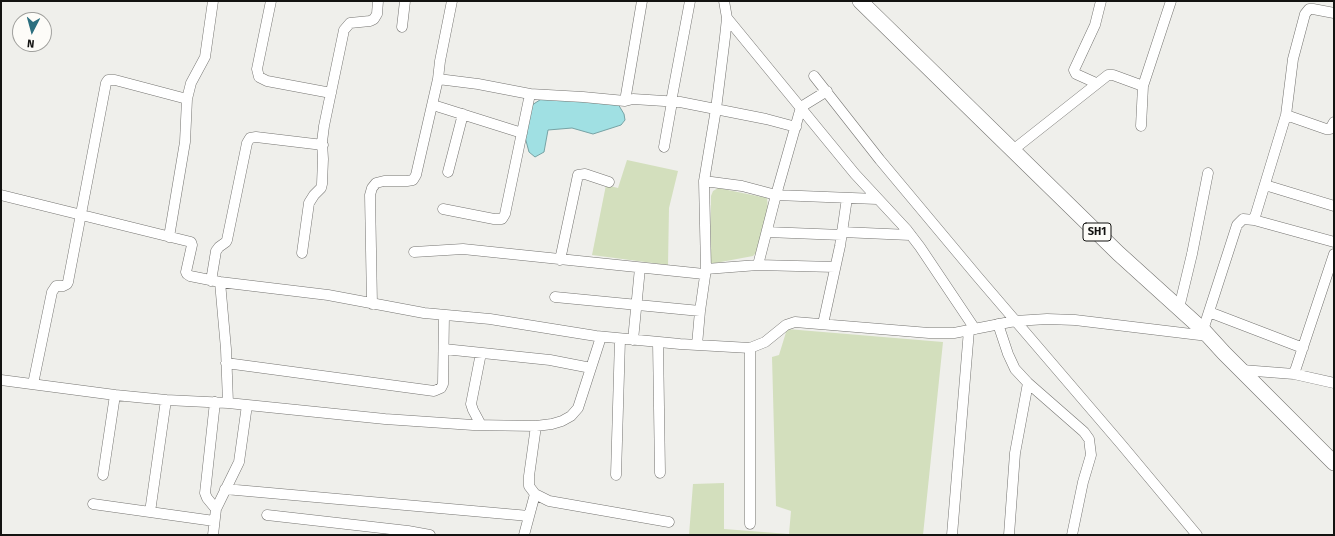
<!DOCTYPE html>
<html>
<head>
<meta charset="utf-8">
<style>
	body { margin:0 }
	#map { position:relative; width:1335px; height:536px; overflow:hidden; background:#efefeb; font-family:"Fira Sans",sans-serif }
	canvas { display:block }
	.frame { position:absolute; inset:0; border:2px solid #131311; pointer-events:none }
	.north { position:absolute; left:12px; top:12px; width:40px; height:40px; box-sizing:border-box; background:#fdfcf8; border:1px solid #9f9f9c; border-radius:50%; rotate:186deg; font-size:11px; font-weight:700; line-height:16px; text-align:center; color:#131311 }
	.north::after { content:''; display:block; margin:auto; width:14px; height:18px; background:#2b6f7f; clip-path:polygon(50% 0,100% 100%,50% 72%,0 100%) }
</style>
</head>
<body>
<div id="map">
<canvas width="1335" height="536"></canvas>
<div class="frame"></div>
<div class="north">N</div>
</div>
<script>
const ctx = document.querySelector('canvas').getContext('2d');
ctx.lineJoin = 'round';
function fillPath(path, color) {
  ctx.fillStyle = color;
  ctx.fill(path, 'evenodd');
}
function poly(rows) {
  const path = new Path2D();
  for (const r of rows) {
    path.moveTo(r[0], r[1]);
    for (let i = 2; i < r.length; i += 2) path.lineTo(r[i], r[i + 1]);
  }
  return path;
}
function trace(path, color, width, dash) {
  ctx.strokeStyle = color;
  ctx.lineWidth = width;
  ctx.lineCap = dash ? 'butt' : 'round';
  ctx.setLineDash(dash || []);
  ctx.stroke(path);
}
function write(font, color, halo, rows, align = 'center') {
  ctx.font = font + ' "Fira Sans",sans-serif';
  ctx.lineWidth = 3;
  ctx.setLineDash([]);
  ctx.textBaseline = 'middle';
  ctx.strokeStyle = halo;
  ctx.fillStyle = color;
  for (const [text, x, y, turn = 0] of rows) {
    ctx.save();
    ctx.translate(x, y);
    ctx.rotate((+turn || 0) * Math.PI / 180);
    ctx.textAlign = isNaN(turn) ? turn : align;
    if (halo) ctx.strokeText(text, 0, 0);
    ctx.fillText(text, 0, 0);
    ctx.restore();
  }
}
const green = poly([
	[627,160,678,171,669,208,668,265,592,255,606,185,618,188],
	[718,188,767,198,768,209,759,250,753,256,710,264,711,196,713,191],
	[787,329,943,342,923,535,689,535,693,484,724,483,724,529,789,534,791,511,776,506,772,357,779,355]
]);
const water = poly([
	[543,98,618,104,624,114,625,120,621,125,593,134,572,128,548,130,544,152,535,157,529,152,525,137,532,105,543,98]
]);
const street = poly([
	[271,1,257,69,259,77,267,81,331,93],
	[452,1,440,61,438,79,478,84,530,94,583,97,625,101,633,99,680,102,766,119,796,127],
	[1334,13,1313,9,1309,9,1305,14,1293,59,1286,115,1254,220,1334,242],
	[727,18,855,174,907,230,920,247,975,329],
	[402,27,405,1],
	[814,76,880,160,977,276,1121,444,1197,535],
	[1096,83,1076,74,1074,70,1095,25,1101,1],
	[625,101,642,1],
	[671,102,690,1],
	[433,105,522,133],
	[1286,115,1326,129,1330,129,1334,122],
	[1141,126,1143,86,1171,1],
	[664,147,672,102],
	[1013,150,1108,75,1113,75,1143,86],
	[448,172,463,114],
	[704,181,742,186,776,195,877,199],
	[1265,185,1334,206],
	[1,195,191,242,192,245,186,272,187,274,190,276,220,282,328,295,424,313,490,319,596,336,680,344,750,348,765,342,786,325,795,322,929,333,954,333,1015,321,1047,319,1075,320,1208,336],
	[443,209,494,219,502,219,505,214,530,94],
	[767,232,842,235],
	[842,232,910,235],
	[169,237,185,142,187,99,191,83,205,57,213,1],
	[414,252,463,249,704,274],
	[302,253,309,203,314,195,321,188,322,184,323,159,322,142,324,126,344,30,350,23,370,21,374,19,377,14,378,1],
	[560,260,578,175,585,174,609,182],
	[758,265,776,195,801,107,827,91],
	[706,269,758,265,835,267],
	[211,281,216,251,219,247,226,242,227,240,247,143,250,138,256,137,323,145],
	[220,282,226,349,228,403],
	[555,297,700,311],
	[372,304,370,195,372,188,376,183,384,181,407,181,413,180,416,175,438,79],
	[1179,308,1192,254,1208,173],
	[1209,312,1303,348],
	[823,324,840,246,847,198],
	[998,324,1008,354,1015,369,1028,383,1084,432,1089,439,1091,455,1083,482,1072,535],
	[1203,330,1237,225,1243,219,1254,220],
	[633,340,640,268],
	[658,342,660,473],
	[697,345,700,311,706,269,704,181,716,109,725,37,727,18,724,1],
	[444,349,550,360,591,368],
	[226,363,434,391,441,388,443,384,444,315],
	[1242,370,1294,374,1334,383],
	[1294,374,1334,254],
	[1,380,115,395,166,400,228,403,385,419,473,425,536,426,552,424,562,421,571,416,578,408,601,337],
	[33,384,52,292,56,286,63,286,67,284,68,282,106,83,108,80,115,80,187,99],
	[215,402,205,493,207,498,216,509],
	[481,425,473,410,471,404,481,353],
	[536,426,529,476,529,486,535,494,549,501,669,522],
	[103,475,115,395],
	[616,475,620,339],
	[225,489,529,516],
	[93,504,214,521],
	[150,512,166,400],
	[267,515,408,531,430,535],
	[750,524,750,348],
	[213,535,216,509,239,462,247,405],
	[524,535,535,494],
	[952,535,969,330],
	[1009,535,1015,453,1028,383]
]);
const primary = poly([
	[860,1,1118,253,1203,330,1224,353,1334,463]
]);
const shields = [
	[1097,232,28]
];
const shieldNames = [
	["SH1",1097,232]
];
fillPath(green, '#d3dfbd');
fillPath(water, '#a0e0e3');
trace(water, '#76a2a4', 1);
trace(street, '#757471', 11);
trace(primary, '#757471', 16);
trace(street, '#fff', 10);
trace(primary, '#fff', 15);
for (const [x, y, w] of shields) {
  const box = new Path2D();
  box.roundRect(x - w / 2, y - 9, w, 18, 3);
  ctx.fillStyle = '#fdfcf8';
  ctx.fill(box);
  trace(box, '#131311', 1);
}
write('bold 11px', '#131311', null, shieldNames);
</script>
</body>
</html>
